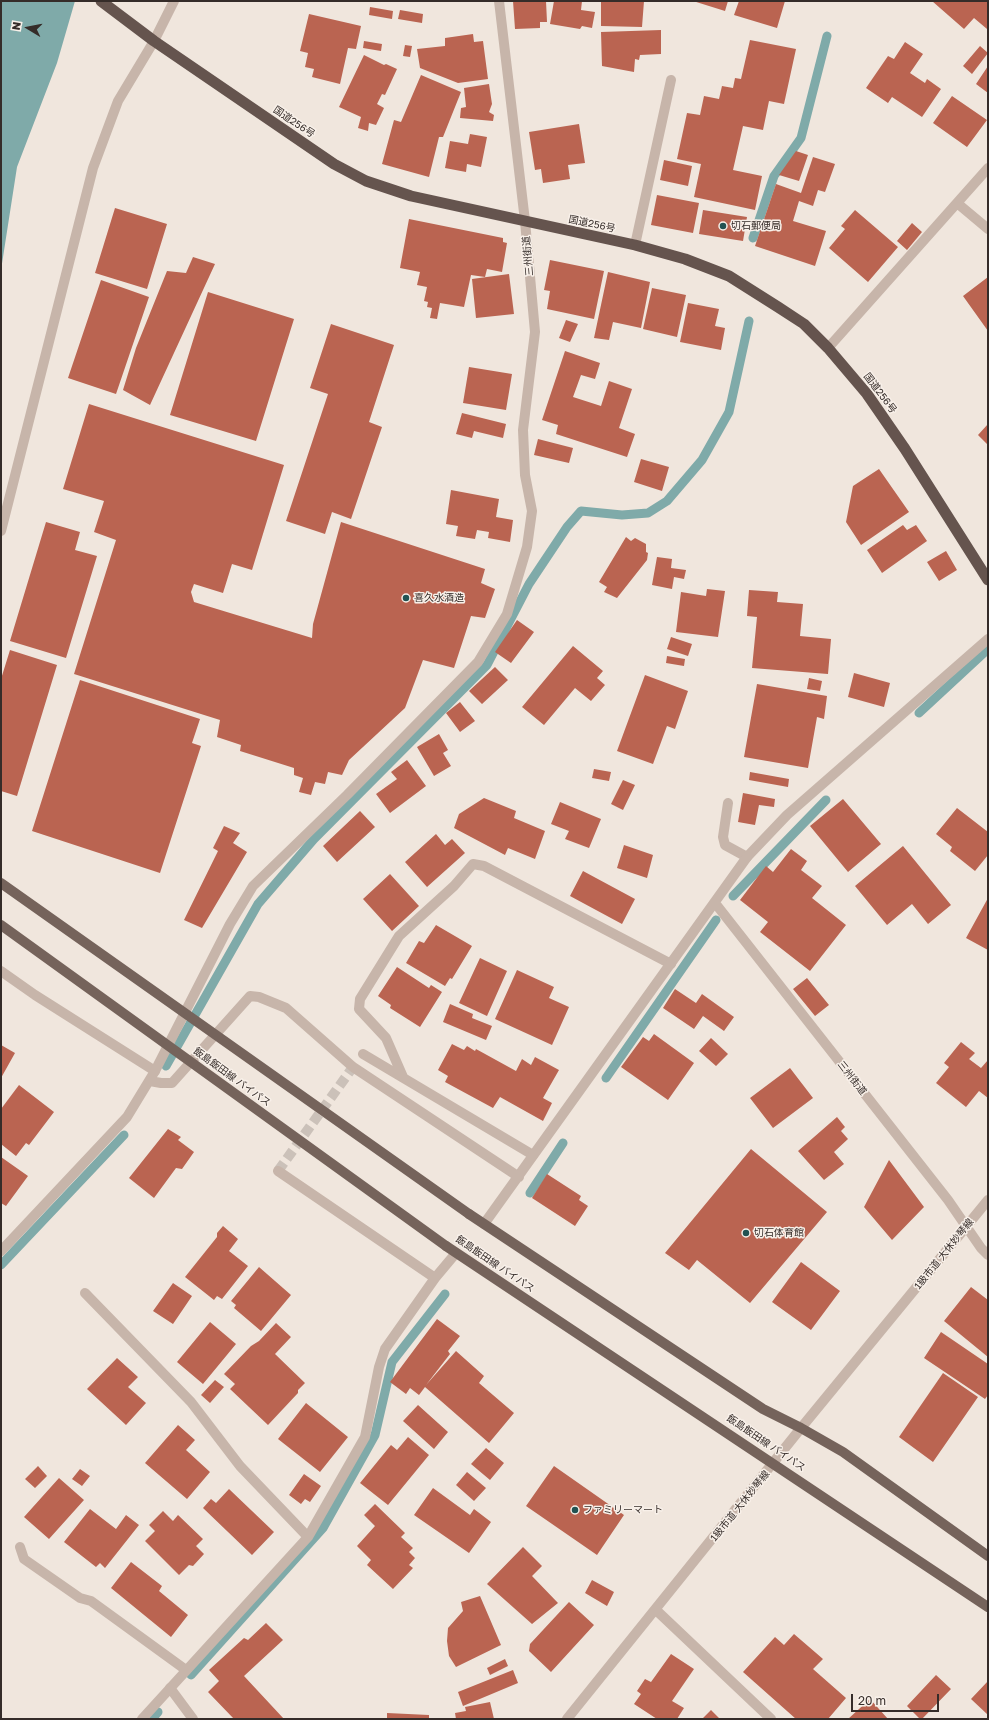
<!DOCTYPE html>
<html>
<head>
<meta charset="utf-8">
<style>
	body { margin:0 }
	#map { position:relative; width:989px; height:1720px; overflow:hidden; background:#f0e6dd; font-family:"Golos Text",sans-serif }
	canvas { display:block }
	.frame { position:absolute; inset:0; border:2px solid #352c29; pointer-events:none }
	.north { position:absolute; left:8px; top:8px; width:40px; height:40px; -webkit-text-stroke:3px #f8f0e9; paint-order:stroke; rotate:280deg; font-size:11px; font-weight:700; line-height:16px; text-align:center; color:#352c29 }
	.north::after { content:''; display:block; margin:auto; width:14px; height:18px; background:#352c29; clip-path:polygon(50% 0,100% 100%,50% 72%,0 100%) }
	.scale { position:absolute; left:851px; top:1694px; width:88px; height:18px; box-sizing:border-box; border:2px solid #352c29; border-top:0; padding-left:5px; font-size:12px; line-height:14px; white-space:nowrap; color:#352c29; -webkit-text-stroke:3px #f8f0e9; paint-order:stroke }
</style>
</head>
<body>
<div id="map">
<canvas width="989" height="1720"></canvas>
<div class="frame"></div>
<div class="north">N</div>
<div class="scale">20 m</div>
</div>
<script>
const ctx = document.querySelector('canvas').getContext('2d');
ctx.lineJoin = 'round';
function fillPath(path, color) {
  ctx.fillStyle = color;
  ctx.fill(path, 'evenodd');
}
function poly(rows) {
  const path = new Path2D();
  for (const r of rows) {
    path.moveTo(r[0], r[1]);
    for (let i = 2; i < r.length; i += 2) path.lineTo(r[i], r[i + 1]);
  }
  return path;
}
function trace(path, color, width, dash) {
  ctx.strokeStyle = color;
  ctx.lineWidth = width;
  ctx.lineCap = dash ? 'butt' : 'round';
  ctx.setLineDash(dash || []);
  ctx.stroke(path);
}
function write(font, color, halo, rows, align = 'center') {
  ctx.font = font + ' "Golos Text","Noto Sans JP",sans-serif';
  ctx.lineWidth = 3;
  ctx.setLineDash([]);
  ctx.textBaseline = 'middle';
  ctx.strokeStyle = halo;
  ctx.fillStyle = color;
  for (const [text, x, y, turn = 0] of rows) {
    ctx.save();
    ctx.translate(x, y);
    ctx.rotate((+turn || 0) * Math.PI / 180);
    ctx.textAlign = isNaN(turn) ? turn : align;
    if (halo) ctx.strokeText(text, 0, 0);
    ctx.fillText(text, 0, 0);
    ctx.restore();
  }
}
const water = poly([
	[1,1,75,1,57,63,17,167,1,270]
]);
const stream = poly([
	[753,238,774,176,801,138,827,36],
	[919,713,988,649],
	[733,896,826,800],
	[166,1066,258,904,314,839,487,665,529,584,567,527,581,511,622,515,648,513,667,501,702,460,729,412,749,321],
	[606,1078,716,920],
	[530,1193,563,1143],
	[1,1265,124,1135],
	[191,1675,323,1528,375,1435,392,1362,445,1294],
	[152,1719,158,1712]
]);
const building = poly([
	[513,1,546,1,547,22,540,22,540,28,515,29],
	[554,1,582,1,581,10,595,12,592,28,582,26,580,29,550,24],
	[601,1,644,1,642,27,601,26],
	[693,1,728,1,725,11],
	[739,1,785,1,777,28,734,15],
	[932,1,988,1,988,28,987,29,974,18,964,29],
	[370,7,393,11,392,19,369,15],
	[400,10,423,14,422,23,398,19],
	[309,14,361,26,356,49,348,48,340,84,312,77,314,69,305,67,308,53,300,51],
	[661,30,661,54,640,55,639,60,635,59,634,72,602,66,601,32],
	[473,34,474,42,483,41,488,79,458,83,420,68,417,49,445,46,445,38],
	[750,40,796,49,784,104,769,101,763,130,743,126,733,170,762,176,755,210,694,197,701,164,677,159,687,113,700,115,704,96,719,99,722,86,733,88,735,78,741,79],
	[364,41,382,44,381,51,363,48],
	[905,42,923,54,910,73,925,83,927,79,941,89,922,117,892,97,888,103,866,88,888,56,894,59],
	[405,45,412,46,410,57,403,56],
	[980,46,988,53,972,74,963,66],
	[364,55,384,65,386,64,397,69,385,95,382,94,377,104,384,108,376,125,369,123,368,131,358,128,361,117,339,107],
	[988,66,988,93,976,84],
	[421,75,461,92,443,137,439,137,429,177,382,164,394,120,401,122],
	[489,84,492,104,489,112,494,115,493,121,460,118,461,108,466,107,464,88],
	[952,96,987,120,967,147,933,123],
	[579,124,585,163,568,165,570,179,543,183,541,169,535,170,529,132],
	[470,134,487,137,481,167,467,164,466,172,445,168,450,141,468,144],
	[796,151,808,155,799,181,779,175],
	[813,157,835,164,825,192,818,190,813,206,799,201,793,221,826,231,815,266,755,246,776,184,801,193],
	[664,160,692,166,688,186,660,180],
	[657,195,699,203,693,233,651,225],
	[115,208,167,224,147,289,95,273],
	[703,210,747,217,743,241,699,234],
	[855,210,898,247,868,282,829,248,845,229,841,226],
	[409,219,503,238,503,242,507,243,502,272,487,269,485,277,471,275,464,307,440,303,437,319,430,318,432,308,427,307,428,302,424,301,427,287,417,285,420,272,400,268],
	[912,223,922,232,907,250,897,241],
	[193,257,215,264,150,405,123,390,136,348,167,271,186,273],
	[550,260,604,271,594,319,547,309,550,291,544,290],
	[608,272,650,282,641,328,613,322,609,340,594,338],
	[509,274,514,314,476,318,472,279],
	[988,277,988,331,963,296],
	[101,280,149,297,116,394,68,378],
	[652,288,686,295,677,337,643,329],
	[208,292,294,319,256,441,170,415],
	[688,303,719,309,715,326,725,328,721,350,680,342],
	[566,320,578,324,570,342,559,338],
	[331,324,394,345,369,422,382,427,351,519,332,512,325,534,286,521,328,394,310,388],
	[565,351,600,363,595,379,581,375,573,397,601,406,609,381,632,389,619,428,635,434,627,457,556,434,558,425,542,420],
	[469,367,512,374,506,410,463,403],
	[89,404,284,465,252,570,232,564,223,593,194,584,191,592,194,602,312,638,313,624,341,522,485,569,481,583,495,589,485,618,471,616,454,668,423,660,405,708,349,760,342,775,328,772,325,784,315,782,311,795,299,792,303,778,294,775,294,768,240,751,241,745,217,737,220,720,74,674,116,540,94,532,104,501,63,489],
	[462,413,506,424,503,438,474,431,472,438,456,434],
	[988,424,988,445,978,435],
	[538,439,573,448,569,463,534,455],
	[641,459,669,467,662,491,634,482],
	[879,469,909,512,861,545,846,522,853,486],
	[451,490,499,499,496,517,513,520,510,542,488,538,489,532,477,530,475,539,456,536,458,526,446,524],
	[46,522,80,532,75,550,97,556,66,658,10,641],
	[903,525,907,530,916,525,927,541,882,573,867,550],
	[626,537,631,541,635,538,646,544,646,552,648,553,647,560,617,598,604,592,607,587,599,582],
	[946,551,957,570,939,581,927,562],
	[657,557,672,559,671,568,686,570,684,579,674,577,672,589,652,585],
	[707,589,725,591,718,637,676,632,681,592,706,596],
	[749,590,778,592,777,602,803,604,800,636,831,639,828,674,752,668,757,617,747,616],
	[517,620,534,632,511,663,495,652],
	[671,637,692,644,688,656,667,649],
	[573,646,603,671,597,678,605,685,591,701,575,688,544,725,522,707],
	[10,650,57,665,17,796,1,791,1,679],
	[667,656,685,659,684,666,666,663],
	[495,667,508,680,482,704,469,691],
	[854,673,890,683,884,707,848,697],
	[645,675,688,691,675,729,667,726,653,764,617,751],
	[809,678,822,681,820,691,807,689],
	[80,680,200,719,192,743,201,746,160,873,32,831],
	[757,684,827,696,824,719,817,717,808,768,744,757],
	[460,702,475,721,460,732,446,713],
	[439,734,448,750,443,753,451,766,434,776,417,747],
	[407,760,426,786,390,813,376,794,397,779,391,772],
	[594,769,611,772,609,781,592,778],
	[750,772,789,779,788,787,749,780],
	[623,780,635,785,623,810,611,804],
	[743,793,775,799,774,807,759,805,755,825,738,822],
	[484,798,516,811,514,818,545,831,535,859,508,848,505,855,454,828,459,814],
	[843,799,881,844,848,872,810,826],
	[560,802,601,819,589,848,565,839,569,831,551,824],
	[957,808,988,832,988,855,975,871,950,851,952,847,936,834],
	[360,811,375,827,337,862,323,846],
	[224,826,240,833,233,843,247,852,202,928,184,920,218,851,213,848],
	[436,834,445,845,452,839,465,853,427,887,405,862],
	[624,845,653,855,647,878,617,868],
	[903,846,951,905,928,924,912,904,887,925,855,886],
	[791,849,807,861,801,870,822,886,812,898,846,925,810,971,760,932,768,922,740,900,766,866,773,872],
	[583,871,635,899,622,924,570,896],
	[390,874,419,906,392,931,363,899],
	[988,898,988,950,966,938],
	[436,925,472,946,452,979,450,978,445,986,406,963,419,941,424,943],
	[480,958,507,971,487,1016,459,1003],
	[397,967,429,988,431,985,442,992,420,1027,390,1008,391,1005,378,996],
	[517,970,554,987,549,998,569,1007,552,1045,495,1019],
	[807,978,829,1005,815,1016,793,989],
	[675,989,696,1003,702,994,734,1017,724,1031,703,1016,694,1029,663,1008],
	[450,1004,473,1014,472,1018,492,1026,486,1040,443,1022],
	[654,1034,694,1063,668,1100,621,1067,643,1037,649,1041],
	[711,1038,728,1054,716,1066,699,1051],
	[961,1042,975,1053,969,1059,981,1068,988,1060,988,1098,979,1091,966,1107,936,1083,949,1067,944,1063],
	[452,1044,464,1050,467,1046,475,1051,476,1049,516,1071,522,1059,531,1065,535,1057,559,1070,543,1098,552,1103,543,1121,500,1097,493,1108,445,1082,448,1076,438,1070],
	[1,1045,15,1053,1,1078],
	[790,1068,813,1098,773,1128,750,1098],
	[19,1085,54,1112,29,1145,26,1143,16,1156,1,1144,1,1109],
	[837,1117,845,1127,841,1131,848,1139,834,1152,844,1164,824,1180,798,1151],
	[168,1129,181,1137,178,1140,194,1152,182,1169,176,1168,154,1198,129,1178],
	[751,1149,827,1212,750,1303,697,1260,689,1270,665,1253],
	[1,1157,28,1176,6,1206,1,1203],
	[889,1160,924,1207,892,1240,864,1207],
	[547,1174,581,1196,579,1200,588,1206,575,1226,532,1198],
	[223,1226,238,1239,229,1251,248,1266,222,1299,217,1296,214,1300,185,1277,217,1237,217,1233],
	[801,1262,840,1291,811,1330,772,1302],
	[259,1267,291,1295,261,1331,234,1308,236,1305,231,1301],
	[173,1283,192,1296,173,1324,153,1311],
	[971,1287,988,1300,988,1357,944,1321],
	[437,1319,460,1336,448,1351,450,1354,426,1385,456,1351,484,1376,479,1383,514,1413,489,1443,425,1387,419,1395,410,1388,406,1394,390,1382],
	[210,1322,236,1344,203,1384,177,1362],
	[276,1323,291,1337,275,1354,305,1383,298,1390,298,1393,268,1425,230,1389,235,1384,224,1374,251,1346,259,1341],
	[941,1332,988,1364,988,1395,985,1399,924,1358],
	[117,1358,138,1377,128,1387,146,1403,126,1425,87,1389],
	[943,1373,978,1397,933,1462,899,1437],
	[215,1380,224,1387,210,1403,201,1395],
	[306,1403,348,1437,320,1472,278,1439],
	[418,1405,448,1432,434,1449,403,1421],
	[178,1425,195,1440,186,1450,210,1472,187,1499,145,1463],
	[408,1437,429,1455,388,1505,360,1483,391,1445,397,1450],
	[486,1448,504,1463,490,1480,471,1464],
	[38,1466,47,1476,35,1488,25,1479],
	[554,1466,624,1515,597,1555,526,1506],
	[80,1469,90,1476,82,1486,72,1479],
	[467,1472,486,1488,474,1501,456,1485],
	[304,1474,321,1486,310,1502,305,1499,301,1504,289,1495],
	[59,1478,84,1500,49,1539,24,1517],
	[433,1488,470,1515,474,1509,491,1522,469,1553,414,1515],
	[229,1489,274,1532,252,1555,203,1508,211,1499,216,1503],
	[375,1504,405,1533,401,1537,413,1548,409,1552,415,1558,409,1565,413,1568,393,1589,367,1565,371,1560,357,1546,375,1526,364,1515],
	[90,1509,116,1529,126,1515,139,1525,105,1568,100,1563,96,1567,64,1542],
	[163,1511,173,1521,178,1515,203,1539,196,1546,204,1554,193,1566,189,1565,179,1575,145,1541,155,1531,149,1525],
	[523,1547,542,1566,532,1576,558,1603,532,1624,487,1584],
	[131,1562,162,1586,159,1591,188,1615,171,1637,111,1588],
	[592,1580,614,1592,607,1606,585,1593],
	[480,1596,501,1645,456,1667,449,1656,447,1641,448,1628,463,1611,461,1602],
	[569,1602,594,1625,551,1672,529,1651,530,1644],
	[266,1623,283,1640,244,1676,284,1719,234,1719,208,1692,219,1681,209,1670,244,1638,248,1640],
	[794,1634,823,1659,813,1669,846,1698,828,1719,796,1719,743,1672,775,1637,784,1645],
	[671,1654,694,1669,672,1701,684,1708,677,1719,657,1719,634,1704,641,1694,637,1691,645,1679,651,1682],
	[505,1659,508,1666,490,1675,487,1668],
	[513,1670,518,1683,463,1706,458,1692],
	[936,1675,951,1689,922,1719,920,1719,907,1706],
	[988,1681,988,1715,971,1699],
	[870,1699,888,1719,848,1719],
	[490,1702,494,1719,456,1719,455,1713,466,1711,465,1707],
	[711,1710,720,1719,702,1719],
	[387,1713,429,1715,429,1719,387,1719]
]);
const minorTunnel = poly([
	[278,1171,353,1067]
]);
const service = poly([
	[957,203,988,229],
	[635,245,671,80],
	[828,348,988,168],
	[1,531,93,168,118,101,154,41,174,1],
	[728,803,723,837,725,845,747,857],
	[1,971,35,995,155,1071],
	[363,1054,533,1155],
	[403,1077,386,1038,359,1009,360,999,399,936,454,886,473,864,484,866,671,964],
	[656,1610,771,1719],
	[170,1688,193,1719]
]);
const minor = poly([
	[715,903,948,1200,981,1248,988,1255],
	[150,1081,161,1083,172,1083,250,996,259,997,286,1008,353,1067,519,1177],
	[278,1171,435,1278],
	[484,1224,747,857,787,815,988,639],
	[1,1251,127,1117,155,1071,230,924,253,886,347,795,478,662,507,614,527,547,532,511,525,475,523,430,535,332,525,221,499,1],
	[85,1293,191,1402,240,1466,308,1537],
	[20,1547,24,1559,80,1598,91,1601,186,1670],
	[142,1719,308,1537,365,1437,379,1367,385,1349,435,1278,456,1253],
	[567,1719,801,1428,988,1200]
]);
const primary = poly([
	[469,1214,763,1409,801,1428,843,1452,988,1556],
	[446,1246,988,1607]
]);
const trunk = poly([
	[101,1,154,41,334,164,366,181,411,196,635,245,685,259,729,276,778,307,804,324,828,348,867,394,905,449,988,580]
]);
const primaryBridge = poly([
	[1,883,469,1214],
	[1,925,446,1246]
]);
const markers = [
	[723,226,4,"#225252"],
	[406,598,4,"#225252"],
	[746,1233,4,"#225252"],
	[575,1510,4,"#225252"]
];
const streetNames = [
	["国道256号",294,122,34],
	["国道256号",592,224,12],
	["三州街道",528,256,-95],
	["国道256号",880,393,53],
	["飯島飯田線 バイパス",232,1077,36],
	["三州街道",852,1078,52],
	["1級市道 大休妙琴線",944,1254,-51],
	["飯島飯田線 バイパス",495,1264,34],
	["飯島飯田線 バイパス",766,1443,34],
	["1級市道 大休妙琴線",740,1506,-51]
];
const poiNames = [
	["切石郵便局",731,226],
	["喜久水酒造",414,598],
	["切石体育館",754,1233],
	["ファミリーマート",583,1510]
];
fillPath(water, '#7faaa9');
trace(stream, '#7faaa9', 9);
fillPath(building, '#ba6451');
trace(minorTunnel, '#cbc1b9', 10, [10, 5]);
trace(service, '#c7b5aa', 10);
trace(minor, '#c7b5aa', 10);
trace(primary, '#75635b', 10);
trace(trunk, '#65544e', 11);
trace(primaryBridge, '#75635b', 10);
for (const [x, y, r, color] of markers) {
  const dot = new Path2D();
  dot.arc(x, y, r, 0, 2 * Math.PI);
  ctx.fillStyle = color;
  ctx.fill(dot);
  trace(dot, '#f8f0e9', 1.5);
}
write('10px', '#352c29', '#f8f0e9', streetNames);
write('10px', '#352c29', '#f8f0e9', poiNames, 'left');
</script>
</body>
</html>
